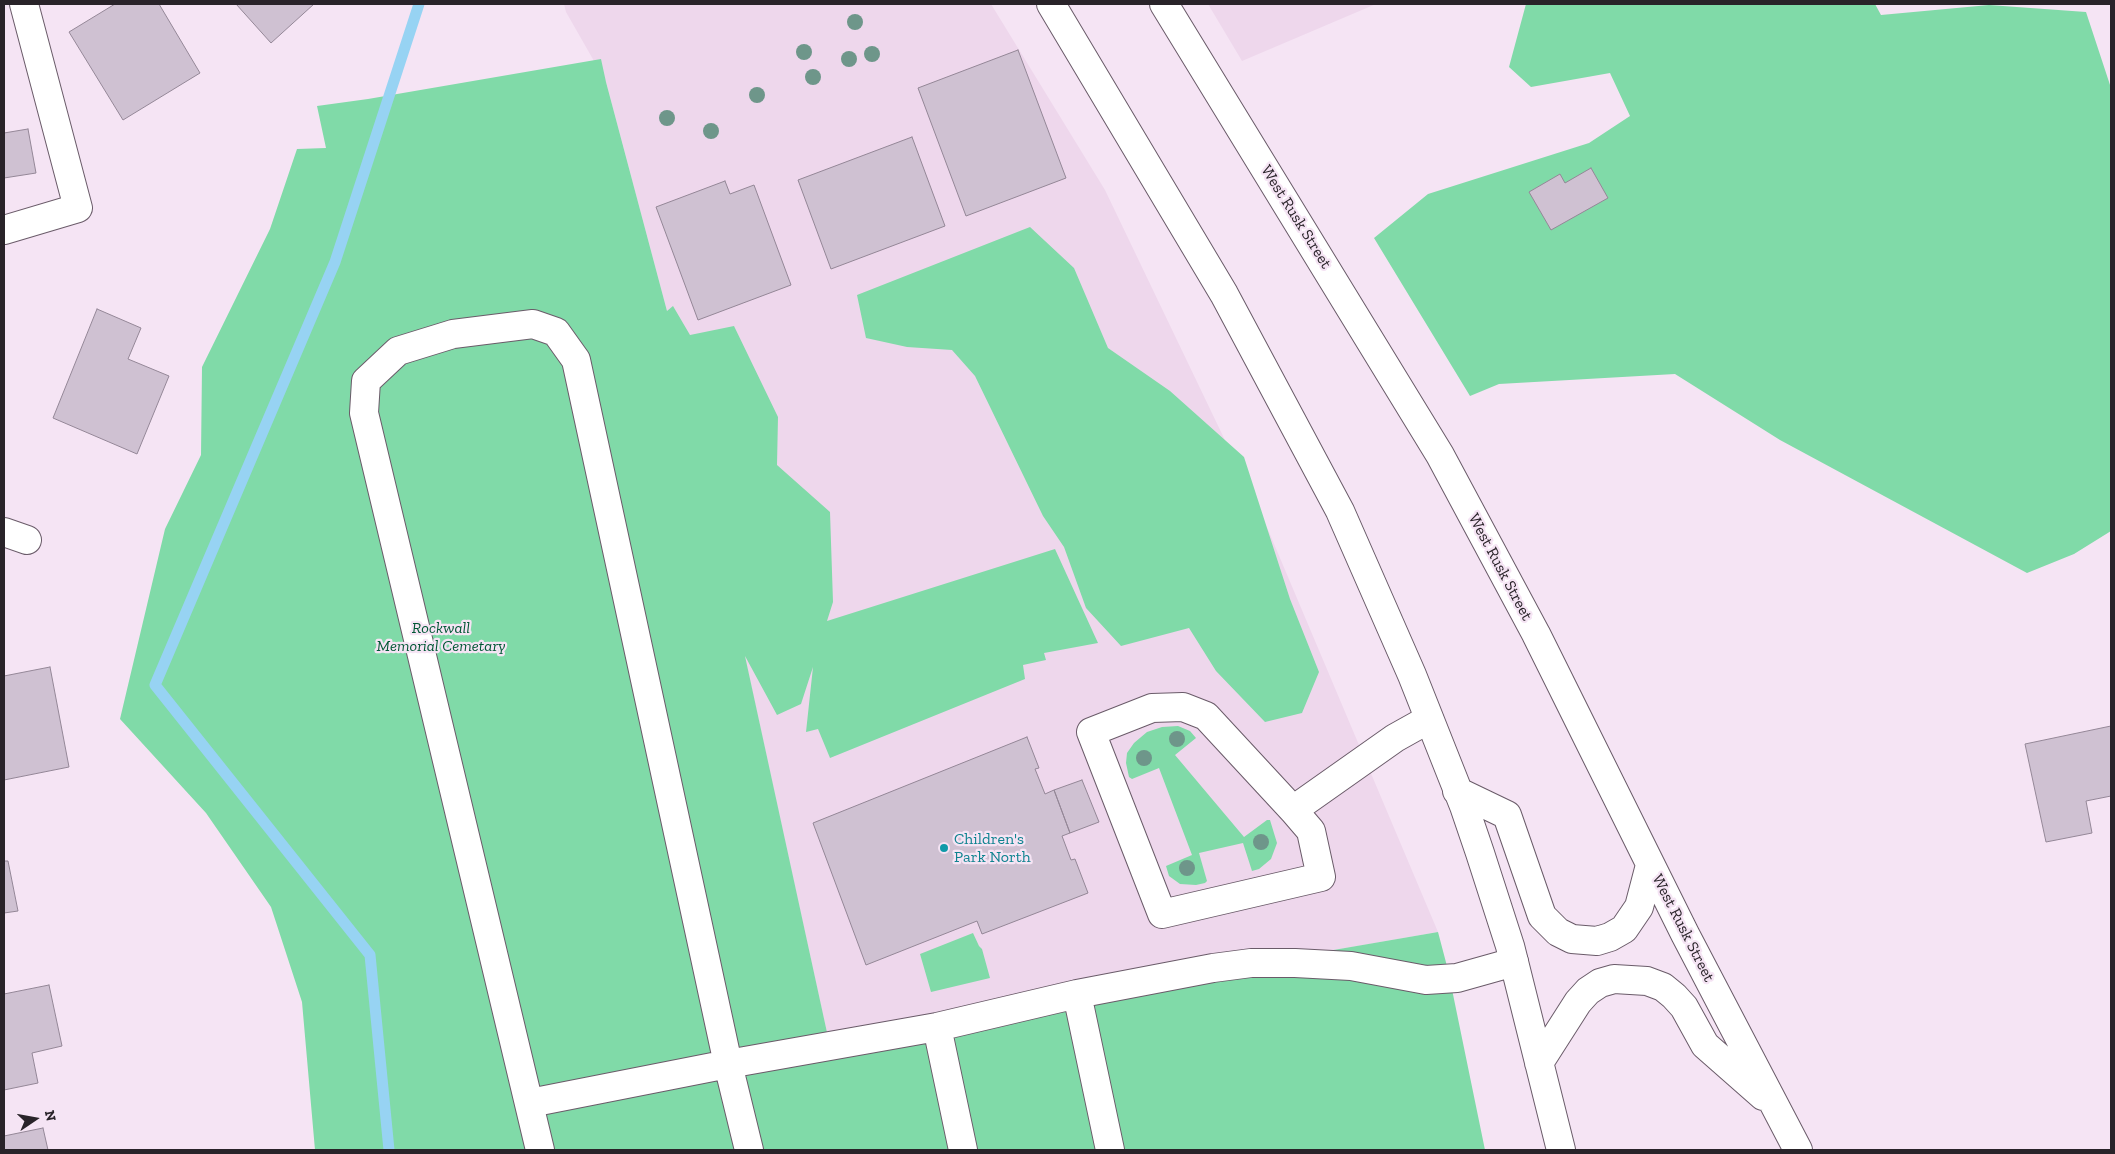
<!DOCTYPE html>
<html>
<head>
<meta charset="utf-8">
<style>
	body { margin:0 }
	#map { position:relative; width:2115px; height:1154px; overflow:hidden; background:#f5e4f4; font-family:"Zilla Slab",serif }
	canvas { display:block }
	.frame { position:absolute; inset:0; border:5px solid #292329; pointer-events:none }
	.north { position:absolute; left:10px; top:1094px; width:50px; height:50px; -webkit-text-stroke:4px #f5e4f4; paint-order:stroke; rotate:78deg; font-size:14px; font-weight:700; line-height:20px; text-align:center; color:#292329 }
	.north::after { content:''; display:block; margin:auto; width:18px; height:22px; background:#292329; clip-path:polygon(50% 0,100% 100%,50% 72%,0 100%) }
</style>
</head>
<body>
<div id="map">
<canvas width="2115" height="1154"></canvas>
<div class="frame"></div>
<div class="north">N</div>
</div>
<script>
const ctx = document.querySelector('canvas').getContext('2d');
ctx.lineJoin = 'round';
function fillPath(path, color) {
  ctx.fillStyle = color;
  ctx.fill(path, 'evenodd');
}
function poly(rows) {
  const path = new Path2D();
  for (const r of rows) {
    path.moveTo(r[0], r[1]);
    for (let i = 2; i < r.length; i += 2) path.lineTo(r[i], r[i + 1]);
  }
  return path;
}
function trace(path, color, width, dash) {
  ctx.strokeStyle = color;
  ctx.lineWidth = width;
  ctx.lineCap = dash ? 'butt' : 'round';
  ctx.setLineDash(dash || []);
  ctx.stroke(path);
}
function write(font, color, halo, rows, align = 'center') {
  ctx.font = font + ' "Zilla Slab",serif';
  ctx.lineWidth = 4.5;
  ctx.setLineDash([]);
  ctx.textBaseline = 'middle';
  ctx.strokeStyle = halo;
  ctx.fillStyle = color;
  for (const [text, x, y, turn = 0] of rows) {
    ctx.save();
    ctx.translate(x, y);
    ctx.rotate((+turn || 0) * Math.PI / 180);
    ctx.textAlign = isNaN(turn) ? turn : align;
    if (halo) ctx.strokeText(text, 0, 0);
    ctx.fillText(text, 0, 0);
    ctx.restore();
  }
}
const built = poly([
	[564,4,991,4,1105,190,1269,532,1438,932,828,1038,680,360,606,82,566,12],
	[1208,4,1376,4,1242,61]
]);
const green = poly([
	[1526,4,1875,4,1881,15,1989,5,2086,12,2111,88,2111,531,2074,554,2027,573,1780,440,1675,374,1499,384,1470,396,1374,238,1428,194,1589,143,1630,116,1610,73,1531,87,1509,67],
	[601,59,606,82,667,311,673,306,690,335,734,326,778,417,777,465,830,512,833,602,827,621,1055,549,1098,643,1044,653,1046,660,1023,665,1025,679,830,758,818,729,806,732,813,667,801,704,777,715,745,656,828,1037,1438,932,1448,970,1485,1150,315,1150,302,1002,271,907,206,813,120,719,165,529,201,455,202,367,270,229,297,149,326,148,317,106,368,99],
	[1030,227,1074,268,1108,348,1170,391,1244,457,1290,599,1319,672,1302,713,1265,722,1216,671,1189,628,1121,646,1086,608,1064,547,1043,516,975,376,952,350,907,347,866,338,857,295],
	[1178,726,1190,731,1196,738,1175,755,1244,837,1267,820,1270,820,1277,843,1271,859,1259,869,1252,871,1243,843,1199,853,1207,881,1205,883,1196,885,1180,884,1169,876,1166,866,1192,855,1159,768,1132,779,1129,777,1126,763,1127,753,1134,743,1147,732,1162,727],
	[973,933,979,946,982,949,990,978,931,992,920,954]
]);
const stream = poly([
	[389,1150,370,955,155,685,335,262,419,4]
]);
const building = poly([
	[115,4,159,4,200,73,123,120,69,32,115,4],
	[236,4,314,4,271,43,236,4],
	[1018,50,1066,178,966,216,918,88,1018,50],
	[28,129,36,173,4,178,4,133,28,129],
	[912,137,945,226,831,269,798,180,912,137],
	[1591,168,1608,198,1551,230,1529,192,1560,174,1565,183,1591,168],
	[725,181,730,194,754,185,791,285,698,320,656,207,725,181],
	[97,309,141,328,128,359,169,376,137,454,53,418,97,309],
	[50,667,69,767,4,780,4,676,50,667],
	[2111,726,2111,796,2086,801,2092,833,2046,842,2025,744,2111,726],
	[1027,737,1039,768,1035,769,1045,794,1054,790,1070,833,1062,836,1071,860,1075,859,1088,893,982,934,977,921,866,965,813,823,1027,737],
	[1082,780,1099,822,1070,833,1054,790,1082,780],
	[4,861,8,861,18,911,4,913,4,861],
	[49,985,62,1046,32,1053,38,1083,4,1090,4,994,49,985],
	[43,1128,48,1150,4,1150,4,1136,43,1128]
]);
const minor = poly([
	[4,230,78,208,24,4],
	[4,532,27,540],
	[1293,810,1206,716,1183,707,1152,708,1091,732,1162,914,1321,877,1311,831,1293,810,1395,738,1429,719],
	[1077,994,1110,1150],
	[937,1027,963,1150],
	[530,1103,728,1064,937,1027,1077,994,1213,968,1251,963,1295,963,1351,966,1426,980,1457,978,1514,962],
	[540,1150,364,413,366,381,398,351,453,334,533,324,556,332,576,360,728,1064,749,1150]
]);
const major = poly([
	[1051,4,1224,294,1340,511,1412,675,1464,806,1480,853,1510,946,1561,1150],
	[1164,4,1440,455,1536,634,1685,934,1798,1150],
	[1457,791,1507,815,1542,916,1558,932,1572,939,1597,941,1610,937,1624,929,1639,907,1650,865],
	[1539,1063,1578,1002,1588,991,1600,983,1614,979,1647,981,1663,987,1674,996,1684,1007,1705,1045,1763,1096]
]);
const trees = [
	[855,22],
	[804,52],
	[872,54],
	[849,59],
	[813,77],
	[757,95],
	[667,118],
	[711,131],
	[1177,739],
	[1144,758],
	[1261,842],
	[1187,868]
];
const markers = [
	[944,848,5,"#0f9aa8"]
];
const streetNames = [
	["West Rusk Street",1296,217,58],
	["West Rusk Street",1500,567,62],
	["West Rusk Street",1683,928,63]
];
const parkNames = [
	["Rockwall",441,628],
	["Memorial Cemetary",441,646]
];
const cultureNames = [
	["Children's",954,839],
	["Park North",954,857]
];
fillPath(built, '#eed7ec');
fillPath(green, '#80daa8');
trace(stream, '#97d3f3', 11);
fillPath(building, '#cfc1d2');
trace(building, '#948797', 1);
trace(minor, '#6a5b69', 30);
trace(major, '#6a5b69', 30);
trace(minor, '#fff', 28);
trace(major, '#fff', 28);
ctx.fillStyle = '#6e968a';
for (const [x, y] of trees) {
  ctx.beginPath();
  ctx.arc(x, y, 8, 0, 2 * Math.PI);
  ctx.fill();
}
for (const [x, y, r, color] of markers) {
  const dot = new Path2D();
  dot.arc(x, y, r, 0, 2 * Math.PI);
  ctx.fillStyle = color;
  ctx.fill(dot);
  trace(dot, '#f5e4f4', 2);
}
write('16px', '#292329', '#f5e4f4', streetNames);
write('italic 16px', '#005734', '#f5e4f4', parkNames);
write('16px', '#0d838f', '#f5e4f4', cultureNames, 'left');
</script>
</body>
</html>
